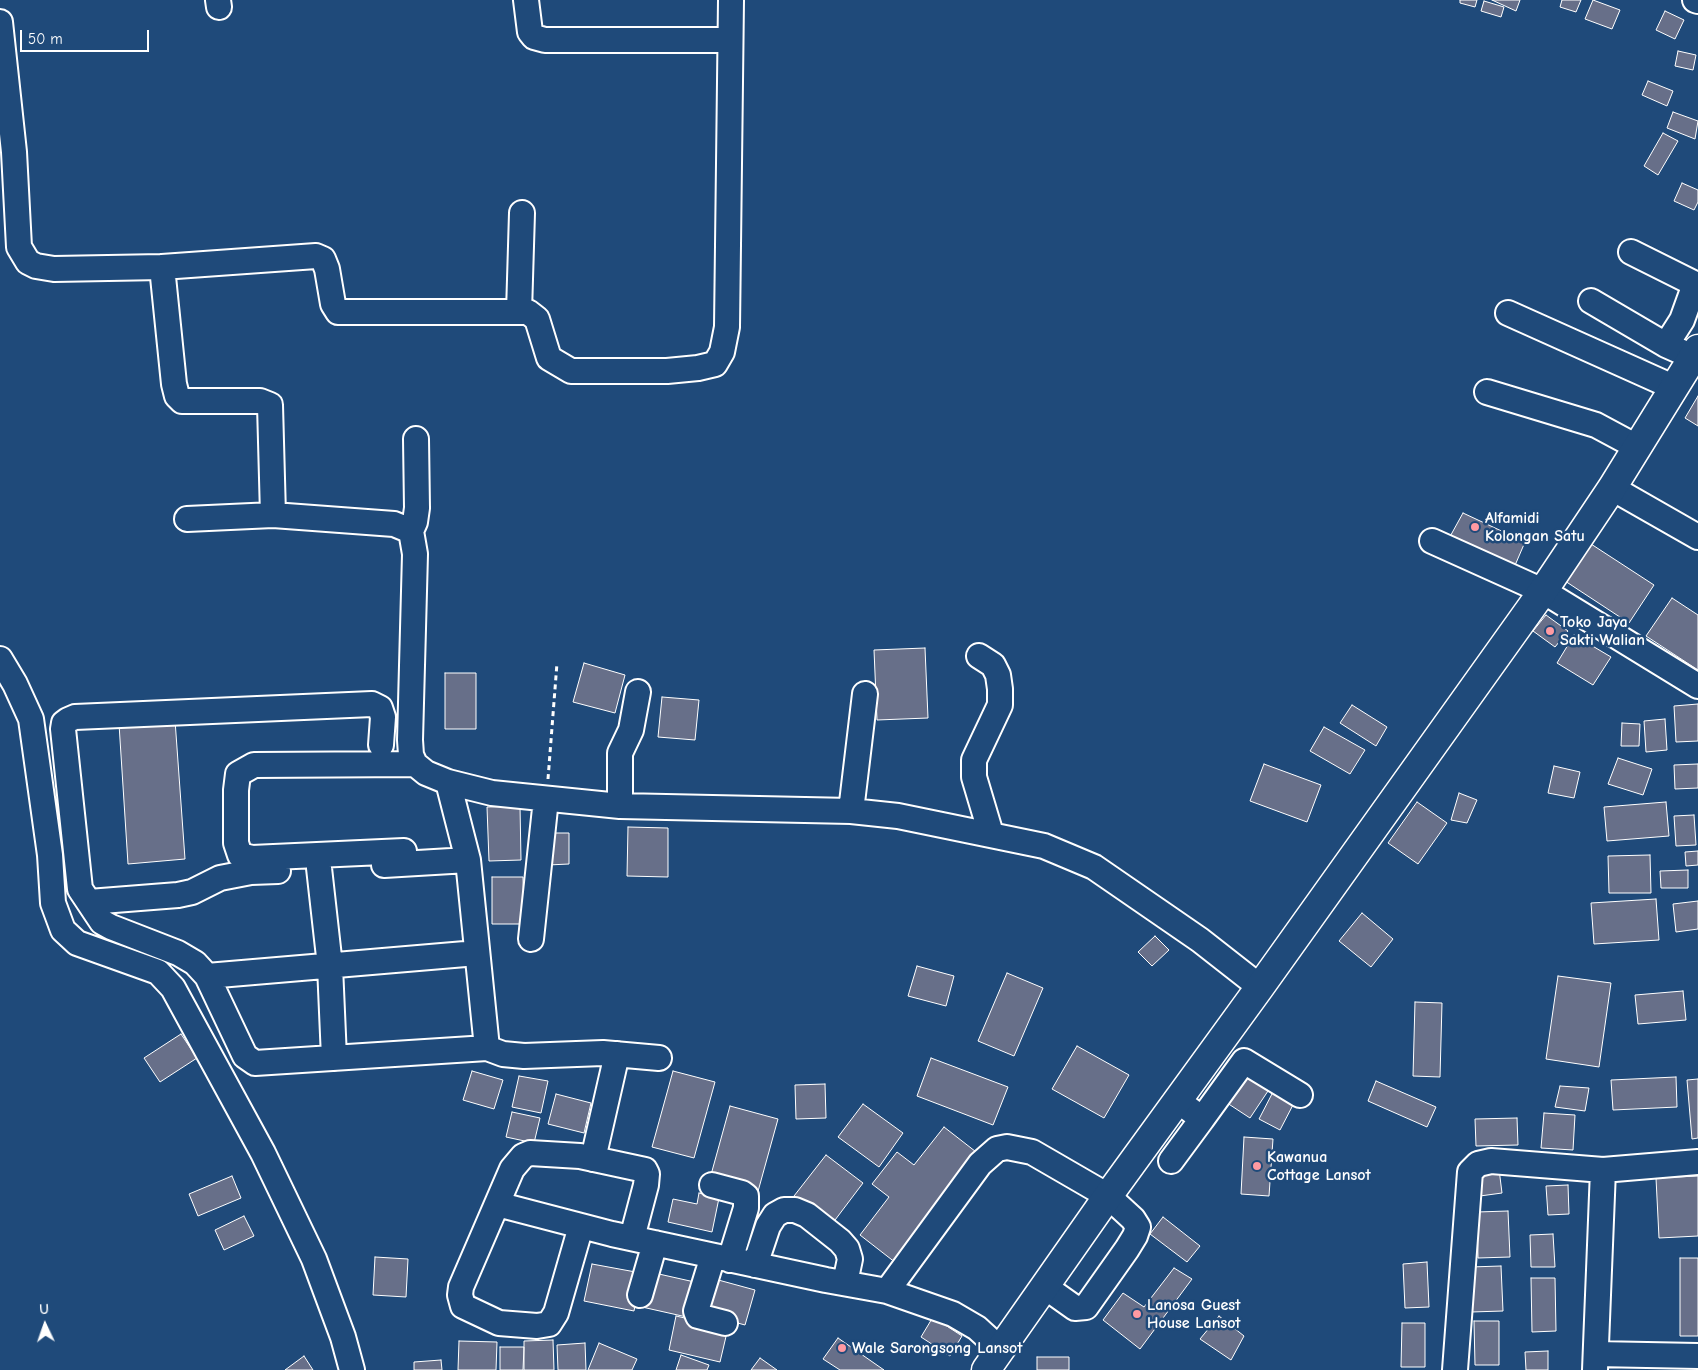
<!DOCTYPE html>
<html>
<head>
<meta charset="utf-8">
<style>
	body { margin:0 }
	#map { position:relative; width:1698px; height:1370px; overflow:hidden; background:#1f4a7a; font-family:"Comic Neue",sans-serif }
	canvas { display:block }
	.north { position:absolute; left:20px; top:1300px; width:50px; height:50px; -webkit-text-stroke:4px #1f4a7a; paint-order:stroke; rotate:357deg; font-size:14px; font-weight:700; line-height:20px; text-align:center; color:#fff }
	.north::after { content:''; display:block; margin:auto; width:18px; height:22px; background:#fff; clip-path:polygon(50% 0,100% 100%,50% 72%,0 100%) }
	.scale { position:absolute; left:20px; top:30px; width:129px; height:22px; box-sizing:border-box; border:2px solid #fff; border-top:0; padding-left:6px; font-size:15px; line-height:18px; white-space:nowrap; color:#fff; -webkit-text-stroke:4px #1f4a7a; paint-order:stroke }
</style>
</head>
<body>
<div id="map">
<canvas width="1698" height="1370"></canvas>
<div class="north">U</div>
<div class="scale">50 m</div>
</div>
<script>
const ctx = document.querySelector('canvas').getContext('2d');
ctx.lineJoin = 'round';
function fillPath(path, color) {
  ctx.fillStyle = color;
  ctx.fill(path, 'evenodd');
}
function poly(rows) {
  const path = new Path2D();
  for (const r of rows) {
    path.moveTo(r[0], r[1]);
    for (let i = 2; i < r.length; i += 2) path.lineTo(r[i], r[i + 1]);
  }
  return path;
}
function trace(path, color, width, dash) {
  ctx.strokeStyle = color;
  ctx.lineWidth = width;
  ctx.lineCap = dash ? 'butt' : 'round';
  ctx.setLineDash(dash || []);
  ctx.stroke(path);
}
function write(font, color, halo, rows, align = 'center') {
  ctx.font = font + ' "Comic Neue",sans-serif';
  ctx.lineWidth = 5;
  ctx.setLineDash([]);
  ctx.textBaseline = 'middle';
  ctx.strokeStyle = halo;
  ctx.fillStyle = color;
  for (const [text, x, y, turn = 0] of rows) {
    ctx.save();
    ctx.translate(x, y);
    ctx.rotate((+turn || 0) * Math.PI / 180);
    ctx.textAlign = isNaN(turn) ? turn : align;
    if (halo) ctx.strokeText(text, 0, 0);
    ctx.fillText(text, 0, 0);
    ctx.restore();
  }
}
const building = poly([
	[1460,0,1477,0,1475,7,1460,3,1460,0],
	[1492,0,1520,0,1516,11,1492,0],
	[1562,0,1581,0,1576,12,1560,7,1562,0],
	[1593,0,1620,10,1612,29,1585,19,1593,0],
	[1484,1,1504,7,1501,17,1481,11,1484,1],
	[1665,11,1684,20,1675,39,1656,30,1665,11],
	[1678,51,1696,55,1693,70,1675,66,1678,51],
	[1648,81,1673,91,1667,106,1642,95,1648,81],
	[1673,112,1698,121,1695,139,1667,128,1673,112],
	[1663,133,1678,141,1658,175,1644,166,1663,133],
	[1682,183,1698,190,1698,202,1694,210,1674,201,1682,183],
	[1698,396,1698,426,1685,418,1698,396],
	[1463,513,1525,542,1513,570,1447,542,1463,513],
	[1591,544,1654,585,1629,623,1565,581,1591,544],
	[1672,598,1698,615,1698,670,1646,636,1672,598],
	[1546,615,1568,631,1555,647,1533,631,1546,615],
	[1574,635,1611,657,1593,685,1557,663,1574,635],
	[925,648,928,718,877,720,874,650,925,648],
	[584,663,625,675,615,713,573,702,584,663],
	[445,673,476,673,476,729,445,729,445,673],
	[662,697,699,700,695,740,658,737,662,697],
	[1698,704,1698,741,1676,742,1674,706,1698,704],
	[1352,705,1387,727,1376,746,1340,723,1352,705],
	[1665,719,1667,750,1646,752,1644,721,1665,719],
	[175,720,185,859,128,864,119,724,175,720],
	[1622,723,1640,724,1639,746,1621,746,1622,723],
	[1324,727,1365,750,1350,774,1310,751,1324,727],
	[1618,758,1652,769,1643,795,1608,784,1618,758],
	[1264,764,1321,785,1307,822,1250,801,1264,764],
	[1698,764,1698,788,1675,789,1674,765,1698,764],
	[1554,766,1580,772,1574,798,1548,793,1554,766],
	[1459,793,1477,800,1467,823,1451,820,1459,793],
	[1417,802,1447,823,1418,864,1388,843,1417,802],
	[1666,802,1669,836,1607,841,1604,807,1666,802],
	[520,806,521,860,489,861,487,807,520,806],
	[1694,815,1696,845,1676,846,1674,816,1694,815],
	[628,827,668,828,668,877,627,876,628,827],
	[547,833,569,833,569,864,548,865,547,833],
	[1698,851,1698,865,1686,866,1685,852,1698,851],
	[1650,855,1651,893,1609,893,1608,856,1650,855],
	[1688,870,1688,888,1661,888,1660,871,1688,870],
	[492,877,523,877,524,924,492,924,492,877],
	[1656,899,1659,940,1594,944,1591,903,1656,899],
	[1698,901,1698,929,1676,932,1673,904,1698,901],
	[1362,913,1393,939,1371,967,1339,941,1362,913],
	[1155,936,1169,950,1152,966,1138,952,1155,936],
	[917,966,954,976,946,1006,908,996,917,966],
	[1007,973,1043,988,1014,1056,978,1041,1007,973],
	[1558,976,1611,983,1599,1067,1546,1059,1558,976],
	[1683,991,1686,1020,1638,1024,1635,995,1683,991],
	[1415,1002,1442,1003,1440,1077,1413,1076,1415,1002],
	[181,1034,197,1058,160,1082,144,1058,181,1034],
	[1077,1046,1129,1075,1104,1118,1052,1089,1077,1046],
	[931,1058,1008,1087,993,1125,917,1096,931,1058],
	[1241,1069,1270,1088,1250,1118,1221,1099,1241,1069],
	[472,1071,503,1080,494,1109,463,1100,472,1071],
	[673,1071,715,1082,694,1158,652,1147,673,1071],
	[519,1076,548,1081,541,1113,512,1107,519,1076],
	[1676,1077,1677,1107,1613,1110,1611,1080,1676,1077],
	[1698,1079,1698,1138,1692,1139,1687,1080,1698,1079],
	[1376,1081,1436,1107,1427,1127,1368,1101,1376,1081],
	[825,1084,826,1118,796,1119,795,1085,825,1084],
	[1560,1086,1589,1088,1585,1111,1555,1107,1560,1086],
	[1273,1092,1294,1103,1280,1130,1259,1119,1273,1092],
	[556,1094,591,1103,584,1133,548,1124,556,1094],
	[863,1104,903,1133,879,1167,838,1137,863,1104],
	[730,1106,778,1119,757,1195,709,1182,730,1106],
	[512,1112,540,1118,534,1143,506,1137,512,1112],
	[1544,1113,1575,1115,1573,1150,1541,1148,1544,1113],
	[1517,1118,1518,1145,1476,1146,1475,1119,1517,1118],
	[944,1127,980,1155,896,1263,860,1235,889,1197,872,1184,897,1152,914,1165,944,1127],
	[1244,1137,1273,1139,1269,1196,1241,1194,1244,1137],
	[826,1155,863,1183,832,1224,794,1196,826,1155],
	[1499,1169,1502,1193,1480,1196,1476,1172,1499,1169],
	[232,1176,241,1198,198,1216,189,1194,232,1176],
	[1698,1176,1698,1236,1659,1238,1656,1178,1698,1176],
	[1568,1185,1569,1214,1548,1215,1546,1186,1568,1185],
	[699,1193,719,1198,712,1232,668,1222,673,1199,697,1204,699,1193],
	[1508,1211,1510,1257,1478,1258,1477,1212,1508,1211],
	[244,1216,254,1236,224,1250,215,1230,244,1216],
	[1163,1217,1200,1246,1187,1262,1150,1234,1163,1217],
	[1553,1234,1555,1267,1531,1267,1530,1235,1553,1234],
	[375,1257,408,1259,406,1297,373,1295,375,1257],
	[1680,1258,1698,1258,1698,1336,1680,1336,1680,1258],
	[1427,1262,1429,1307,1405,1308,1403,1264,1427,1262],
	[592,1264,641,1273,634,1311,584,1301,592,1264],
	[1501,1266,1503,1311,1471,1312,1470,1267,1501,1266],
	[1174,1268,1192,1279,1140,1349,1103,1320,1123,1293,1144,1307,1174,1268],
	[650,1272,699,1283,691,1318,642,1307,650,1272],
	[711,1278,755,1290,745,1325,701,1313,711,1278],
	[1531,1278,1555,1278,1556,1331,1532,1332,1531,1278],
	[676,1316,728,1328,720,1362,669,1350,676,1316],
	[1219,1316,1244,1336,1231,1360,1200,1339,1219,1316],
	[933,1317,962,1336,950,1356,921,1337,933,1317],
	[1474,1321,1499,1321,1499,1365,1475,1365,1474,1321],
	[1402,1323,1425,1323,1425,1367,1401,1367,1402,1323],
	[838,1338,884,1370,840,1370,823,1359,838,1338],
	[553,1340,554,1370,524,1370,524,1341,553,1340],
	[459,1341,497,1342,496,1370,458,1370,459,1341],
	[585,1343,586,1370,558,1370,557,1345,585,1343],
	[599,1343,637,1359,632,1370,588,1370,599,1343],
	[500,1347,524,1347,523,1370,500,1370,500,1347],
	[1548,1351,1548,1370,1526,1370,1525,1352,1548,1351],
	[681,1355,709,1365,707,1370,676,1370,681,1355],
	[304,1356,313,1370,285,1370,304,1356],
	[1037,1357,1069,1357,1069,1370,1037,1370,1037,1357],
	[760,1358,777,1370,751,1370,760,1358],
	[441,1360,442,1370,414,1370,414,1362,441,1360]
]);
const path = poly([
	[548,779,557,663]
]);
const minor = poly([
	[218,0,219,7],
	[526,0,530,32,534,37,545,40,730,40],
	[1695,0,1698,1],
	[0,22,14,152,19,247,28,262,36,266,54,269,162,267,316,256,323,259,327,269,333,304,338,312,528,312,537,319,549,358,571,371,667,371,698,368,715,364,722,352,727,327,731,0],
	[1631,252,1695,284],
	[162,267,174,384,177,396,182,401,260,401,270,405,273,515],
	[1591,301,1666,345],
	[519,312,522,213],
	[1508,313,1673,387],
	[1693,357,1666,345,1682,320,1695,284,1698,286],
	[1487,392,1596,425,1637,447],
	[1612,488,1698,537],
	[187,519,273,515,394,524,411,531,415,554,410,740,411,755,415,764,426,773,448,782,492,793,620,806,851,811,898,816,1044,846,1094,867,1200,940,1260,987],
	[411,531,415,522,417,508,416,439],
	[1432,541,1543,591,1698,686],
	[979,656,993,665,998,675,1000,689,1000,705,974,760,974,777,991,834],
	[0,659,15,684,31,719,50,855,53,903,63,930,77,943,158,972,173,988,263,1153,314,1259,343,1337,352,1370],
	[381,745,383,717,380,708,372,704,75,717,68,720,64,723,63,729,80,889,102,922,111,927,178,953,195,963,207,976,245,1056,255,1063,487,1048,503,1054,524,1056,603,1053,659,1058],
	[448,782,468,860,487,1048],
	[620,806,620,753,631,730,638,692],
	[851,811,865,694],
	[404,851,252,858,240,855,236,843,236,790,238,774,254,765,415,764],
	[384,865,468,860],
	[319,868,330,966,334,1058],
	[89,902,178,895,192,892,220,878,251,872,278,871],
	[531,939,546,799],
	[207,976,477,953],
	[1202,1119,1244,1061,1300,1095],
	[593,1159,617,1054],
	[1171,1161,1202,1119,1189,1109],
	[712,1185,742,1193,746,1196,746,1208,730,1260],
	[497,1204,612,1234,826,1280,887,1291,953,1314,977,1328,1000,1349],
	[581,1226,556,1313,549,1324,537,1326,499,1323,463,1306,460,1295,461,1287,512,1169,523,1156,530,1153,580,1156,645,1170,647,1174,646,1185,632,1238],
	[713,1256,696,1311,698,1316,725,1323],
	[755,1265,768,1226,775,1215,784,1210,795,1210,807,1215,840,1241,847,1249,850,1259,845,1283],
	[887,1291,980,1164,997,1149,1007,1147,1032,1152,1108,1196,1133,1219,1138,1227,1135,1236,1127,1249,1086,1307,1075,1308,1044,1286],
	[640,1295,655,1243],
	[1596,1354,1698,1356],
	[1455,1370,1470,1172,1478,1164,1491,1161,1603,1170,1698,1162],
	[1595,1370,1603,1170]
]);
const highway = poly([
	[986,1370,1108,1196,1260,987,1543,591,1612,488,1698,349]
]);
const markers = [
	[1475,527,5,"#ff9aa2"],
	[1550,631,5,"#ff9aa2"],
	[1257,1166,5,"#ff9aa2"],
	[1137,1314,5,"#ff9aa2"],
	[842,1348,5,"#ff9aa2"]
];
const poiNames = [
	["Alfamidi",1485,518],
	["Kolongan Satu",1485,536],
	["Toko Jaya",1560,622],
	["Sakti Walian",1560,640],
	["Kawanua",1267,1157],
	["Cottage Lansot",1267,1175],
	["Lanosa Guest",1147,1305],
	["House Lansot",1147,1323],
	["Wale Sarongsong Lansot",852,1348]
];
fillPath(building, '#676f89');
trace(building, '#fff', 1);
trace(minor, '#fff', 28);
trace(highway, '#fff', 31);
trace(path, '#fff', 3, [5, 4]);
trace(minor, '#1f4a7a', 24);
trace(highway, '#1f4a7a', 28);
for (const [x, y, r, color] of markers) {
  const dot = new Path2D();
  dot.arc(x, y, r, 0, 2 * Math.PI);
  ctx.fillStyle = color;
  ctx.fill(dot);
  trace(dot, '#1f4a7a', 2);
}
write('bold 16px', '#fff', '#1f4a7a', poiNames, 'left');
</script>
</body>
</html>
